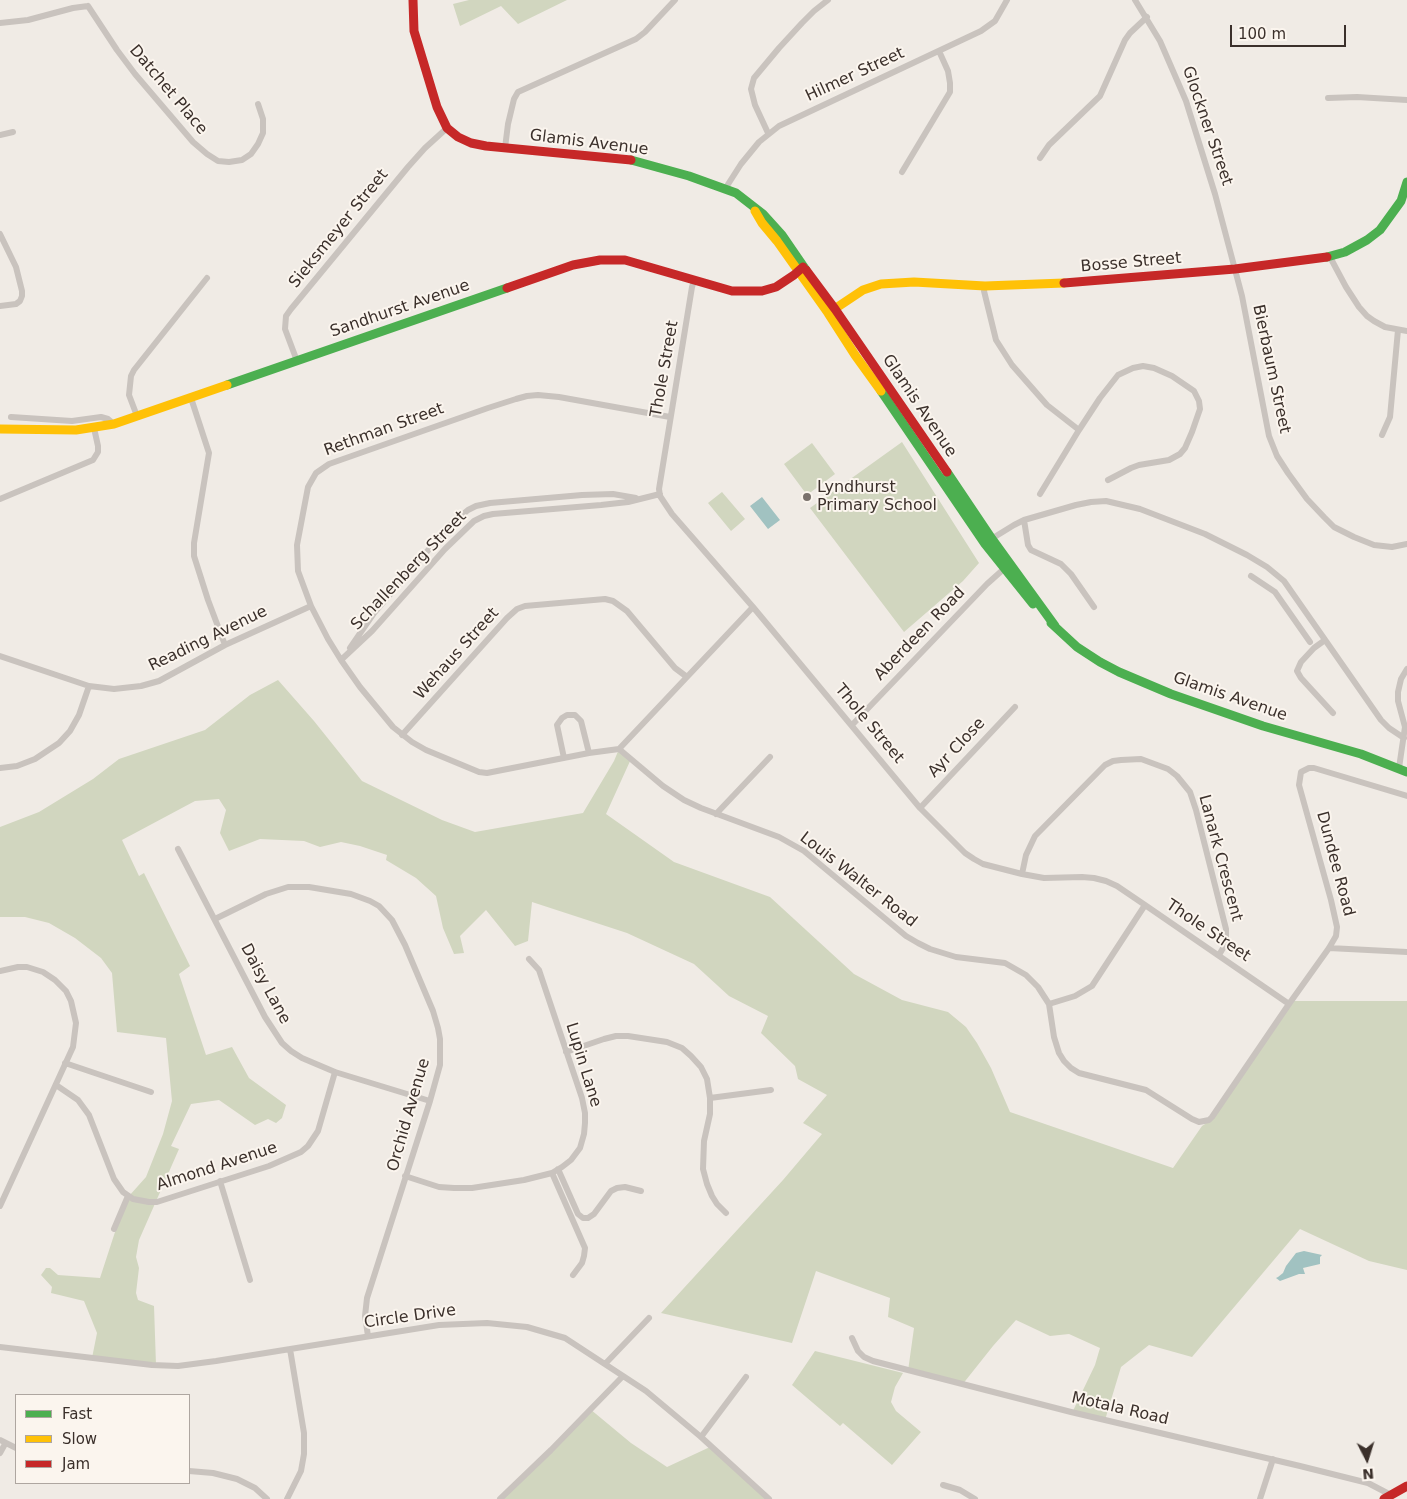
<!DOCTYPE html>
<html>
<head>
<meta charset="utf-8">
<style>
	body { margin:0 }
	#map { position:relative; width:1407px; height:1499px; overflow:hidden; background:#f0ebe5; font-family:"DejaVu Sans",sans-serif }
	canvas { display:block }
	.legend { position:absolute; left:15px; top:1394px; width:175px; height:90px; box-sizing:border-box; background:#fbf5ee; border:1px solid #aea6a0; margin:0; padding:6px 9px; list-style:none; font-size:15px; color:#3b302b }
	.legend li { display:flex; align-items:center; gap:10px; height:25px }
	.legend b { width:25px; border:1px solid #aea6a0 }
	.north { position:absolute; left:1342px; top:1434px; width:50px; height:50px; -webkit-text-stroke:4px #fbf5ee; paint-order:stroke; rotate:175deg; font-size:14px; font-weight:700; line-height:20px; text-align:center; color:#3b302b }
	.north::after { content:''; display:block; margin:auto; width:18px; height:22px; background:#3b302b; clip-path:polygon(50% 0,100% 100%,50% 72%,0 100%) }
	.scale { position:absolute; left:1230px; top:25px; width:116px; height:22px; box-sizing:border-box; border:2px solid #3b302b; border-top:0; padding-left:6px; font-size:15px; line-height:18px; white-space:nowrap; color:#3b302b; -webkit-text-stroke:4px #fbf5ee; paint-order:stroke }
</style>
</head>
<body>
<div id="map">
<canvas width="1407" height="1499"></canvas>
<ul class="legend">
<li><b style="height:6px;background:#4caf50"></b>Fast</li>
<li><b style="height:6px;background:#ffc107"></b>Slow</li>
<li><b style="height:6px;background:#c62828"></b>Jam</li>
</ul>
<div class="north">N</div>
<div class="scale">100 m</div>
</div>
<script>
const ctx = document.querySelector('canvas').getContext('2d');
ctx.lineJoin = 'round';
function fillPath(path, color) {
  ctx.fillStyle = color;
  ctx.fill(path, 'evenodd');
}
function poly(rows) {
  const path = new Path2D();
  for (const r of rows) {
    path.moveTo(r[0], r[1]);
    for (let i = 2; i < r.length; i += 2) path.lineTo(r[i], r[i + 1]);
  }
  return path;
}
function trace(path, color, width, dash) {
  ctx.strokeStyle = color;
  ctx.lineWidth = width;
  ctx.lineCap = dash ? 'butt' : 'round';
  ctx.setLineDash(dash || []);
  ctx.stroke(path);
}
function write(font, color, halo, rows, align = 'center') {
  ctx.font = font + ' "DejaVu Sans",sans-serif';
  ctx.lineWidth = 4;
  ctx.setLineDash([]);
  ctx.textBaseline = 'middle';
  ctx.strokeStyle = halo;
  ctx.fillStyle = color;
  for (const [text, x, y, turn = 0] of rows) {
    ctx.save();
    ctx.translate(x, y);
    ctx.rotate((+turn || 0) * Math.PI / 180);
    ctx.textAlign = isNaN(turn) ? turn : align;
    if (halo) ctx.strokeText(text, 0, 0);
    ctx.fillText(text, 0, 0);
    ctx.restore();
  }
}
const green = poly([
	[469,0,567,0,518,24,501,6,460,26,453,4],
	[902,442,979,563,963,581,904,632,810,508],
	[812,443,835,474,807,495,784,464],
	[722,492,745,519,731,531,708,503],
	[278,680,314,721,362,781,442,820,475,832,583,813,614,761,619,749,631,759,606,814,674,862,770,897,854,974,902,1000,948,1012,966,1027,977,1043,991,1068,1010,1112,1173,1168,1202,1126,1205,1124,1294,1001,1407,1001,1407,1270,1369,1261,1300,1229,1192,1357,1149,1345,1121,1367,1105,1420,1072,1413,1095,1365,1100,1348,1069,1334,1050,1336,1016,1320,993,1346,962,1385,908,1371,914,1328,888,1317,890,1298,816,1271,792,1343,661,1313,783,1180,822,1134,803,1123,827,1095,798,1079,795,1066,761,1033,768,1016,729,996,694,964,627,933,532,902,528,941,515,946,486,910,460,936,464,953,454,954,443,928,436,896,416,878,386,860,387,855,360,846,341,842,320,847,304,841,260,839,229,851,220,833,226,810,219,799,195,801,122,840,139,876,144,873,190,966,179,974,206,1055,232,1047,249,1078,286,1105,282,1118,276,1123,268,1119,255,1125,219,1100,191,1104,171,1146,179,1149,139,1240,136,1257,139,1268,136,1293,138,1300,154,1306,156,1365,92,1358,97,1333,84,1301,51,1293,52,1287,41,1275,46,1268,50,1268,58,1275,100,1278,116,1229,129,1196,146,1177,163,1134,172,1101,166,1038,117,1032,112,973,101,958,75,938,49,923,25,917,0,917,0,827,39,812,93,779,119,759,205,730,250,695],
	[815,1351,903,1373,895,1387,891,1402,896,1411,921,1432,892,1465,843,1423,840,1426,792,1385],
	[590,1409,631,1443,667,1467,710,1447,768,1499,499,1499]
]);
const water = poly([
	[762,497,780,520,768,529,750,506],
	[1304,1251,1322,1255,1320,1257,1320,1264,1303,1268,1305,1274,1299,1274,1280,1281,1276,1278,1278,1277,1283,1273,1286,1266,1296,1253]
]);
const street = poly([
	[1135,0,1160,41,1186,101,1215,194,1242,296,1269,436,1277,456,1288,473,1307,499,1324,517,1334,527,1354,537,1374,545,1392,547,1407,544],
	[88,6,117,50,135,74,193,142,207,154,218,161,229,162,242,160,251,154,258,144,263,133,263,119,258,104],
	[0,23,28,20,73,8,88,6],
	[1328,98,1357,97,1407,100],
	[768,133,755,105,751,89,754,78,779,48,802,23,814,11,828,0],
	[0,135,13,132],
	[505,148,508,124,514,99,518,92,636,39,645,32,675,0],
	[1040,158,1049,145,1100,96,1125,40,1130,33,1147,17],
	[902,172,950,92,950,83,948,71,939,51],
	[725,189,741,164,759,142,779,126,981,31,995,21,1007,0],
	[0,234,16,267,22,291,22,296,20,301,16,304,0,306],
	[1330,257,1346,287,1359,307,1367,316,1374,321,1385,327,1407,331],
	[694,281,692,287,659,489,660,496,672,514,753,607,920,808,965,853,974,859,983,864,1022,874,1044,878,1082,877,1094,878,1106,881,1117,886,1145,905,1289,1004],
	[985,286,984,291,996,340,1012,365,1047,405,1079,430],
	[297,361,285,329,286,316,291,309,408,167,425,148,447,128],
	[191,398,209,453,194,543,194,556,208,600,225,645],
	[137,416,129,395,131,376,134,370,207,278],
	[11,417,72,421,101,417,108,419,114,424],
	[670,417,559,397,538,395,527,396,516,399,488,408,329,464,316,473,308,487,297,545,298,571,311,606,328,639,341,660,360,687,393,727,412,742,426,750,479,772,487,773,589,753,619,749,753,607],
	[1382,435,1390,417,1398,330],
	[1040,494,1079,430,1100,398,1118,375,1133,368,1143,366,1154,368,1172,376,1194,391,1199,401,1200,409,1192,432,1185,448,1180,454,1169,460,1139,465,1131,468,1108,480],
	[0,499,93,460,98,452,98,446,94,428],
	[1024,520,1028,545,1031,550,1061,564,1071,574,1094,607],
	[988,541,1014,525,1024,520,1076,505,1091,502,1106,501,1140,509,1205,534,1247,555,1267,567,1284,581,1381,720,1389,728,1404,738],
	[1251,576,1275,592,1310,642],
	[1325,640,1314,648,1301,662,1297,671,1301,678,1333,713],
	[350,648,374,613,449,526,468,510,476,506,490,503,582,495,613,494,636,498],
	[0,656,89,686,114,689,141,686,159,681,225,645,311,606],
	[341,660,372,631,445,549,474,521,484,516,493,514,601,505,628,502,660,494],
	[852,725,987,584,1006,567],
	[402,735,507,618,517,609,525,606,605,599,613,601,627,611,675,668,687,677],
	[619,749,663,786,684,800,701,808,779,837,804,851,906,936,918,943,930,949,956,957,1005,963,1026,975,1038,987,1049,1004,1054,1037,1059,1053,1064,1061,1071,1068,1079,1073,1146,1090,1192,1119,1199,1122,1209,1120,1212,1117,1289,1004,1329,948,1336,936,1337,927,1331,900,1299,785,1301,772,1309,768,1314,768,1407,796],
	[564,758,557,725,562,718,567,715,575,715,581,721,589,753],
	[0,768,17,766,35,759,59,743,70,731,79,715,89,686],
	[1399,768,1405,727,1398,701,1398,692,1401,679,1407,669],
	[920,808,1015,707],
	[716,814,770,757],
	[178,849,265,1017,282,1043,291,1051,302,1058,335,1072,430,1101],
	[1022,874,1026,855,1035,836,1105,765,1113,761,1121,760,1141,759,1168,769,1177,776,1190,792,1196,810,1226,929,1226,943,1219,955],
	[215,919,266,894,288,887,309,887,351,894,370,901,379,906,392,920,405,945,433,1011,438,1028,440,1039,440,1065,430,1101,367,1298,365,1316,368,1336],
	[1329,948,1407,952],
	[0,971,18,967,27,967,43,972,55,980,66,991,71,1001,76,1023,73,1047,0,1206],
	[1049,1004,1075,996,1092,986,1145,905],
	[566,1052,604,1039,616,1036,628,1036,667,1042,682,1048,691,1056,701,1067,707,1079,710,1098,710,1114,704,1141,703,1169,707,1184,712,1196,717,1204,726,1213],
	[65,1063,151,1092],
	[56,1085,78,1100,89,1115,114,1179,123,1192,133,1199,149,1202,157,1202,269,1166,301,1152,308,1146,318,1131,335,1072],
	[710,1098,771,1090],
	[558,1169,578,1214,583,1218,588,1218,594,1214,611,1191,617,1188,625,1187,641,1191],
	[552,1173,585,1248,584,1256,582,1263,573,1275],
	[405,1176,439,1187,454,1188,472,1188,524,1180,552,1173,562,1167,571,1160,580,1148,584,1134,585,1123,585,1113,582,1098,539,970,529,959],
	[220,1181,250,1280],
	[114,1229,128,1196],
	[852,1338,858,1351,864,1357,873,1361,1071,1412,1300,1466,1368,1483,1391,1495],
	[0,1347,152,1365,178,1366,216,1361,439,1325,487,1323,527,1327,565,1338,646,1391,701,1437,769,1499],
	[605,1364,649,1318],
	[701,1437,746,1377],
	[0,1440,16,1448],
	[0,1453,5,1444],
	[189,1471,213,1473,237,1479,255,1488,267,1499],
	[943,1485,960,1490,975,1499],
	[287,1499,301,1471,304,1454,304,1433,290,1349],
	[500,1499,551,1450,623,1376],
	[1260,1499,1273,1459]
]);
const fast = poly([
	[631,160,689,176,736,193,763,214,782,235,806,270],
	[1327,257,1345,252,1367,240,1380,230,1401,201,1407,182],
	[227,385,507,288],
	[881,391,985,544,1033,604],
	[947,472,992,539,1055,626],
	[1051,623,1077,647,1100,662,1119,672,1171,694,1263,726,1361,754,1407,772]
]);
const slow = poly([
	[755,211,762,223,777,241,828,313,855,355,881,391],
	[830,312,863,290,881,284,914,282,985,286,1064,283],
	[0,429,76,430,114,424,227,385]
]);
const jam = poly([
	[413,0,414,31,437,107,447,128,458,137,471,143,486,146,631,160],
	[806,270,835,309,947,472],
	[1064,283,1235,269,1327,257],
	[507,288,573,265,600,260,625,260,732,291,762,291,776,287,794,275,803,267],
	[1384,1499,1407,1486]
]);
const markers = [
	[807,497,5,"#7a716c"]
];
const streetNames = [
	["Hilmer Street",855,75,-25],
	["Datchet Place",168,90,50],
	["Glockner Street",1207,126,71],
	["Glamis Avenue",589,143,7],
	["Sieksmeyer Street",339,229,-51],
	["Bosse Street",1131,263,-5],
	["Sandhurst Avenue",400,309,-19],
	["Thole Street",665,369,-80],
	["Bierbaum Street",1271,369,78],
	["Glamis Avenue",919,406,56],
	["Rethman Street",384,430,-20],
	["Schallenberg Street",409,571,-46],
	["Aberdeen Road",920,634,-46],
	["Reading Avenue",208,639,-26],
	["Wehaus Street",457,654,-48],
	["Glamis Avenue",1230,697,19],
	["Thole Street",869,724,50],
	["Ayr Close",957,748,-47],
	["Lanark Crescent",1220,858,75],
	["Dundee Road",1335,864,75],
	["Louis Walter Road",858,880,38],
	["Thole Street",1208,931,34],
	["Daisy Lane",265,984,62],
	["Lupin Lane",583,1065,73],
	["Orchid Avenue",409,1115,-74],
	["Almond Avenue",217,1167,-18],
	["Circle Drive",410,1317,-8],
	["Motala Road",1120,1409,13]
];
const poiNames = [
	["Lyndhurst",817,488],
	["Primary School",817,506]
];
fillPath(green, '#d1d6bf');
fillPath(water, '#a1c2c1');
trace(street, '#c9c3be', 6);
trace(fast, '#4caf50', 9);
trace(slow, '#ffc107', 9);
trace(jam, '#c62828', 9);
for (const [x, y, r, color] of markers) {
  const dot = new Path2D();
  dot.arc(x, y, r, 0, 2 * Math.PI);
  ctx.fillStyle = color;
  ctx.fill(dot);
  trace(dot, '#fbf5ee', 2);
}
write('16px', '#3b302b', '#fbf5ee', streetNames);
write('16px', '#3b302b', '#fbf5ee', poiNames, 'left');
</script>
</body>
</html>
